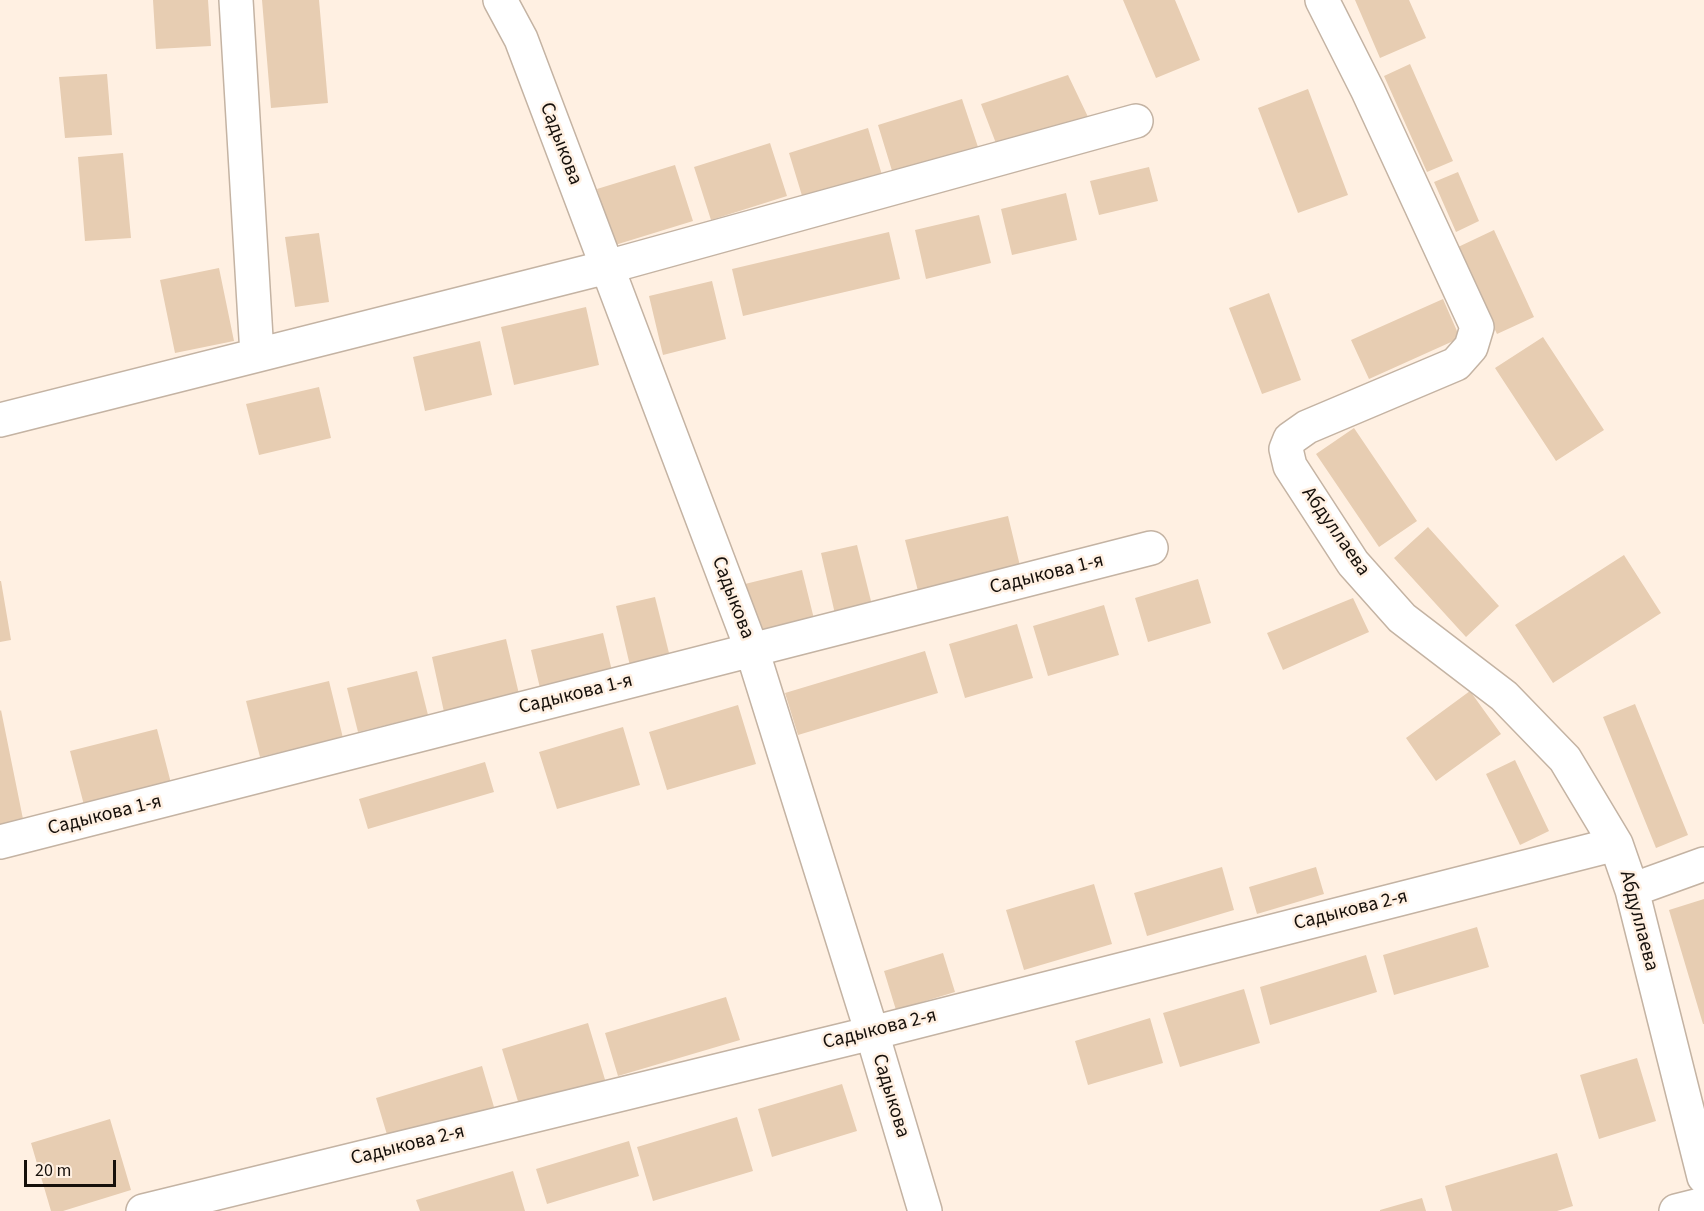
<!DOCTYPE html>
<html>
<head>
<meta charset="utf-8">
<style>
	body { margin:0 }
	#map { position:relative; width:1704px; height:1211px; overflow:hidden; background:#fff0e2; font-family:"Source Sans 3",sans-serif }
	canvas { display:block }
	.scale { position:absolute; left:24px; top:1160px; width:92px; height:27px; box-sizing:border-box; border:3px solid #16100b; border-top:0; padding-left:8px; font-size:18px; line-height:21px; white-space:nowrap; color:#16100b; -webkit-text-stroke:4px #fff0e2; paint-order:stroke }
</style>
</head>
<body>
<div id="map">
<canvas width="1704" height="1211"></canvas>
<div class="scale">20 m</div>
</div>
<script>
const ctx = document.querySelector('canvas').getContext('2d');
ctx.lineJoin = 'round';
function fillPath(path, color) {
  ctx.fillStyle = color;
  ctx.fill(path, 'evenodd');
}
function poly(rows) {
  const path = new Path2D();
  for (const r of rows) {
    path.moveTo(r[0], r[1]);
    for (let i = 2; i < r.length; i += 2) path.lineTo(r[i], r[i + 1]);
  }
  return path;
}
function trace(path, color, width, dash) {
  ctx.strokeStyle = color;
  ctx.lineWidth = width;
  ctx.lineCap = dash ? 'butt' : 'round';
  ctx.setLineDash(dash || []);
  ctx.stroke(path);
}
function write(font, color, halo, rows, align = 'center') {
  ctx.font = font + ' "Source Sans 3",sans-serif';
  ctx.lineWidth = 5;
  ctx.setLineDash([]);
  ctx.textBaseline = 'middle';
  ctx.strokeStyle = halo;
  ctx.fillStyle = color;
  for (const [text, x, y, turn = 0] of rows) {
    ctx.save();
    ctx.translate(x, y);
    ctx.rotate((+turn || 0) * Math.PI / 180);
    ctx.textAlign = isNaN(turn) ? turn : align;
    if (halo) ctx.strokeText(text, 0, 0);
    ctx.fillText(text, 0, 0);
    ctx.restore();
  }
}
const building = poly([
	[153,0,208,0,211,46,156,49],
	[262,0,319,0,328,103,271,108],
	[1123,0,1175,0,1200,60,1156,78],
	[1355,0,1409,0,1426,38,1380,58],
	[1410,64,1453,161,1427,172,1384,76],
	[107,74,112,135,65,138,59,77],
	[1068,75,1089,119,997,146,981,104],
	[1308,89,1348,195,1298,213,1258,108],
	[962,99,978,147,893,174,878,125],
	[868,128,882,175,803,199,789,153],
	[770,143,787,196,711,220,694,167],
	[123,153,131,238,85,241,78,157],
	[675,165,693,221,615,245,597,189],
	[1149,167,1158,201,1099,215,1090,181],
	[1458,172,1479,221,1456,232,1434,182],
	[1066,193,1077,240,1012,255,1001,209],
	[979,215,991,263,926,279,915,230],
	[1494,230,1534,317,1497,334,1456,248],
	[889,232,900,279,743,316,732,269],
	[319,233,329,302,295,307,285,237],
	[219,268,234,341,175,353,160,280],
	[712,281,726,339,663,355,649,296],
	[1269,293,1301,380,1262,394,1229,308],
	[1443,299,1460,338,1369,379,1351,340],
	[586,307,599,365,514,385,501,327],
	[1543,337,1604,430,1556,461,1495,368],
	[480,341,492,395,425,411,413,357],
	[319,387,331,438,259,455,246,404],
	[1354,428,1417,521,1379,547,1316,454],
	[1008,516,1021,570,919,595,905,540],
	[1428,527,1499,606,1466,637,1394,558],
	[857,545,872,605,835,614,821,553],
	[1624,555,1661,613,1553,683,1515,625],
	[802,570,815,623,757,637,745,584],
	[1198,579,1211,623,1148,642,1135,598],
	[0,581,1,581,11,640,0,642],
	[655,597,671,661,631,670,616,606],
	[1353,598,1369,632,1283,670,1267,633],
	[1104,605,1119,655,1048,676,1033,626],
	[1017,624,1033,678,965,698,949,644],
	[603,633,612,671,540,688,531,650],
	[506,639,519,694,444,712,432,657],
	[925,651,938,693,798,735,785,693],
	[417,671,428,715,358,732,347,688],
	[329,681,343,738,260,757,246,701],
	[1470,691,1501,734,1436,781,1406,738],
	[1635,704,1688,835,1656,848,1603,717],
	[738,705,756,764,667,790,649,732],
	[1,710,24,824,0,829,0,711],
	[623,727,640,785,557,809,539,752],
	[157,729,172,787,85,809,70,751],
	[1515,760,1549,831,1520,845,1486,774],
	[485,762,494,792,368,829,359,799],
	[1222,867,1234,910,1147,936,1134,893],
	[1316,867,1324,894,1257,914,1249,887],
	[1094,884,1112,944,1024,970,1006,910],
	[1704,899,1704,1024,1703,1024,1669,910],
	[1477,927,1489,967,1394,995,1383,955],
	[943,953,955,992,896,1010,884,971],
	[1366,955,1377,992,1270,1025,1260,987],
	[1244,989,1260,1043,1180,1067,1163,1013],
	[726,997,740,1040,618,1076,605,1033],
	[1150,1018,1163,1063,1088,1085,1075,1041],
	[588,1023,606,1083,520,1108,502,1049],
	[1637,1058,1656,1121,1599,1139,1580,1075],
	[482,1066,494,1107,388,1138,376,1098],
	[842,1084,857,1131,772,1157,758,1109],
	[737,1117,753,1171,653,1201,637,1147],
	[110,1119,131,1190,63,1211,51,1211,31,1143],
	[629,1141,639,1176,547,1204,536,1169],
	[1557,1153,1573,1206,1557,1211,1452,1211,1445,1186],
	[513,1171,525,1211,420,1211,416,1200],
	[1422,1198,1426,1211,1380,1211,1380,1210]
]);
const minor = poly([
	[236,0,257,355],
	[500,0,521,39,752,650,872,1033,925,1211],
	[1322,0,1368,91,1477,327,1471,347,1456,364,1307,427,1290,439,1286,449,1290,466,1353,563,1402,618,1504,696,1565,759,1616,844,1632,890,1704,1177],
	[0,420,607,267,1136,121],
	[0,842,1151,548],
	[1632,890,1704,864],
	[143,1211,872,1033,1616,844],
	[1676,1211,1704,1204]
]);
const streetNames = [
	["Садыкова",560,144,69],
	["Абдуллаева",1335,532,55],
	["Садыкова 1-я",1047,575,-14],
	["Садыкова",732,598,69],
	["Садыкова 1-я",576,695,-14],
	["Садыкова 1-я",105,816,-14],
	["Садыкова 2-я",1351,911,-14],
	["Абдуллаева",1638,921,75],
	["Садыкова 2-я",880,1030,-14],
	["Садыкова",890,1096,73],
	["Садыкова 2-я",408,1146,-14]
];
fillPath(building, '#e7cdb2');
trace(minor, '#c4b3a3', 36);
trace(minor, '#fff', 33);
write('20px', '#16100b', '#fff0e2', streetNames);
</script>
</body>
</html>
